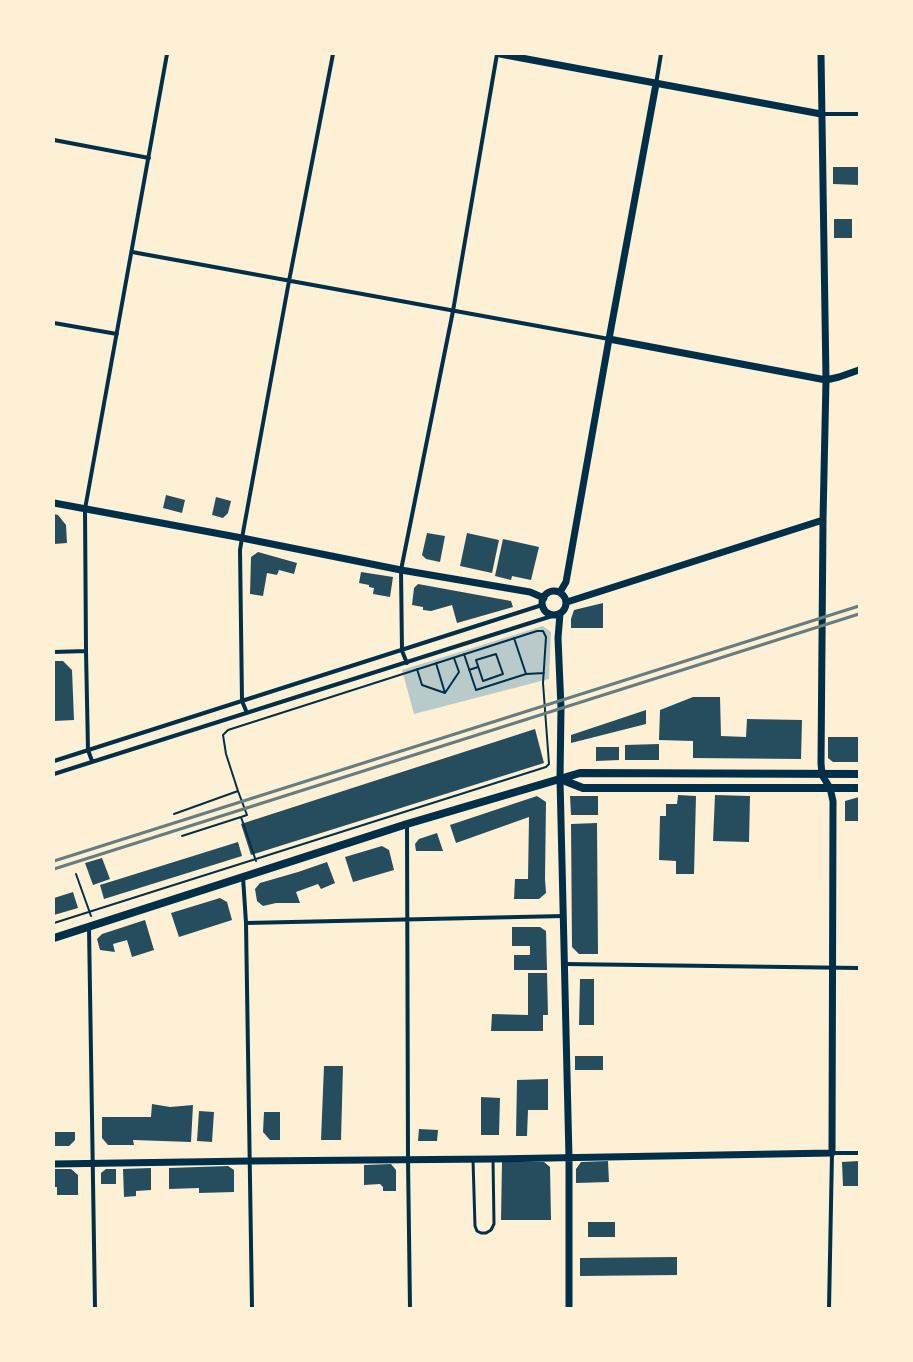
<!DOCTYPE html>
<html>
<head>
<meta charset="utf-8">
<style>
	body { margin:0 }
	#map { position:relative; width:913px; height:1362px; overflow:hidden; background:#fdf0d5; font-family:Inter,sans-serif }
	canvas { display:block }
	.frame { position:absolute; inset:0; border:55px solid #fdf0d5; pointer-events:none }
</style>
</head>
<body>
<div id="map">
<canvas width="913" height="1362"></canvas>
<div class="frame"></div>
</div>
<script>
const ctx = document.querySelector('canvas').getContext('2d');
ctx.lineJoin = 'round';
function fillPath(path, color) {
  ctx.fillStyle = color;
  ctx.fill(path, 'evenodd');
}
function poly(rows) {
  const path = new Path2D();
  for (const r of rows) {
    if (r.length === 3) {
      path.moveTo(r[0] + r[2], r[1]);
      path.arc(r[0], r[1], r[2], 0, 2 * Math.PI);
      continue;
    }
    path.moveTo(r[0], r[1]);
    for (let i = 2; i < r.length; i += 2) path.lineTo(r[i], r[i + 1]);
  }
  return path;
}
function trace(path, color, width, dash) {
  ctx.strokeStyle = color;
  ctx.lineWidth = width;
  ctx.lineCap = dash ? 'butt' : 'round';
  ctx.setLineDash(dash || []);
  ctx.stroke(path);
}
const green = poly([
	[543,626,551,632,549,679,414,714,402,670]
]);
const building = poly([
	[833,167,859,167,859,185,833,184],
	[834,219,852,219,852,238,834,238],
	[166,495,185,500,182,513,163,508],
	[216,497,231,501,228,513,223,518,212,515],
	[54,514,58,515,66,525,67,543,54,544],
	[427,533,445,536,440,562,426,559,422,555],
	[467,533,499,540,492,573,460,566],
	[503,539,539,547,531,580,512,576,511,580,495,576],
	[258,552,297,563,294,574,279,570,277,575,267,573,263,596,250,594,251,557],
	[361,572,393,577,390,597,373,594,374,588,369,587,369,585,359,583],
	[418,584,511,601,513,607,457,623,452,605,431,611,423,610,423,607,412,605,414,588],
	[603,603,603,628,571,628,571,619,574,610],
	[54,661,63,661,72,670,74,720,54,721],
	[693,697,720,697,721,736,746,737,747,719,802,720,801,759,693,758,693,741,659,740,660,710],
	[646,710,646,724,571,743,571,735],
	[535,729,544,763,251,855,241,824],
	[828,737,859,737,859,762,833,762,828,758],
	[659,744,659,760,625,760,625,745],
	[596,747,619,747,619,760,596,761],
	[678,795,696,796,694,874,676,874,676,861,659,860,660,816,666,816,666,804,677,804],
	[715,795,750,796,749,842,713,841],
	[537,796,546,802,545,879,546,893,539,899,514,899,515,879,528,879,529,817,456,843,450,825],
	[570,796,598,796,598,815,571,815],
	[859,797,859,821,845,821,845,801],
	[597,823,598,954,579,954,572,947,571,824],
	[437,833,443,851,416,851,415,844,419,839],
	[238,842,242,856,104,899,100,885],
	[382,846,389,850,394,870,353,882,345,857],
	[102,858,110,879,93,885,85,863],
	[327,862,335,883,321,889,318,884,296,892,300,903,276,903,263,906,257,901,255,889,260,883,298,872],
	[73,892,78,908,54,915,54,898],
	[220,898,227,902,232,920,179,937,171,913],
	[145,920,154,950,132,957,127,940,113,944,115,952,100,950,97,939,102,934],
	[512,927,540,927,546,931,547,970,514,970,514,955,530,955,530,946,512,946],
	[528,973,547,973,548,1015,543,1015,543,1031,491,1031,492,1014,528,1015],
	[580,979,594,979,594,1025,579,1025],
	[575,1056,603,1056,603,1070,575,1070],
	[324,1066,343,1066,341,1140,321,1140],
	[548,1079,548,1110,528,1110,527,1136,516,1136,517,1080],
	[481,1097,500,1098,499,1135,481,1135],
	[152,1104,170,1107,193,1105,191,1142,133,1140,134,1145,108,1145,102,1138,102,1117,151,1117],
	[199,1111,214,1112,212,1142,197,1141],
	[264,1112,280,1112,280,1140,270,1140,263,1132],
	[419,1129,438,1130,437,1141,418,1141],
	[54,1132,75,1132,75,1140,69,1146,54,1146],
	[608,1161,609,1182,576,1183,576,1169,581,1162],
	[859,1161,859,1186,843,1186,842,1162],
	[502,1162,544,1162,550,1167,551,1220,501,1220],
	[391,1164,396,1170,396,1191,383,1191,383,1187,380,1184,364,1185,364,1165],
	[228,1166,234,1170,234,1192,199,1193,199,1188,169,1189,169,1168],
	[151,1168,151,1190,136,1191,136,1196,124,1197,123,1169],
	[54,1169,71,1169,78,1175,78,1195,57,1195,57,1187,54,1187],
	[106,1169,116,1169,116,1184,101,1184,101,1173],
	[588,1222,615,1222,615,1237,588,1237],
	[677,1257,677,1275,580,1276,580,1258]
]);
const path = poly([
	[514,638,526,674],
	[464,654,476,690,526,674,544,673],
	[496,654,503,674,483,681,476,660,496,654],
	[436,663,445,693],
	[417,669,422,685,445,693,459,672,454,658],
	[469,670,478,667],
	[174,814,238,791,247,815,241,817],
	[182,836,241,817,256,861],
	[76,874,91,916],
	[54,923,546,767,549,764,543,683,546,637,543,631,537,631,228,730,223,735,226,754,238,791]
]);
const service = poly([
	[473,1160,475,1226,477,1231,481,1233,486,1233,491,1230,494,1224,493,1159]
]);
const minor = poly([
	[656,84,661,54],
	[821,114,859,114],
	[54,140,149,158],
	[132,252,609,339],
	[54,323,117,334],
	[54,652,86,651],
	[407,663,402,651,401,570,453,311,497,54],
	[247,713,242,701,240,550,242,538,289,281,333,54],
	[54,761,542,605],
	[92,761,88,750,86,651,85,509,167,54],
	[54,774,552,616],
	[407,824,408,1160,410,1308],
	[243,877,246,923,252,1308],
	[246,923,564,916],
	[89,927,95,1308],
	[565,964,859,968],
	[829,1308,832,1153,859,1153]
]);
const tertiary = poly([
	[500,54,821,114],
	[609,339,826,380,839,377,859,370],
	[54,503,242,538,401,570,530,592,544,598],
	[554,603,12],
	[560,592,566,582,609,339,656,84],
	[567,602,823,520],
	[560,614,558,638,561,708,560,779,569,1158,569,1308],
	[54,1164,250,1161,493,1159,832,1153,833,801,830,788,822,775,821,763,823,520,826,380,821,54]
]);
const secondary = poly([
	[560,779,583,788,859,788],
	[54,938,407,824,580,773,859,774]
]);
const rail = poly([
	[54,861,859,606],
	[54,869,859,614]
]);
fillPath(green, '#b9caca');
fillPath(building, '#264d5e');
trace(path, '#003049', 2);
trace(service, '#003049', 3);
trace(minor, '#003049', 4);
trace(tertiary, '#003049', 7);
trace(secondary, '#003049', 8);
trace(rail, '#657d81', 3);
</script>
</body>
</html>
